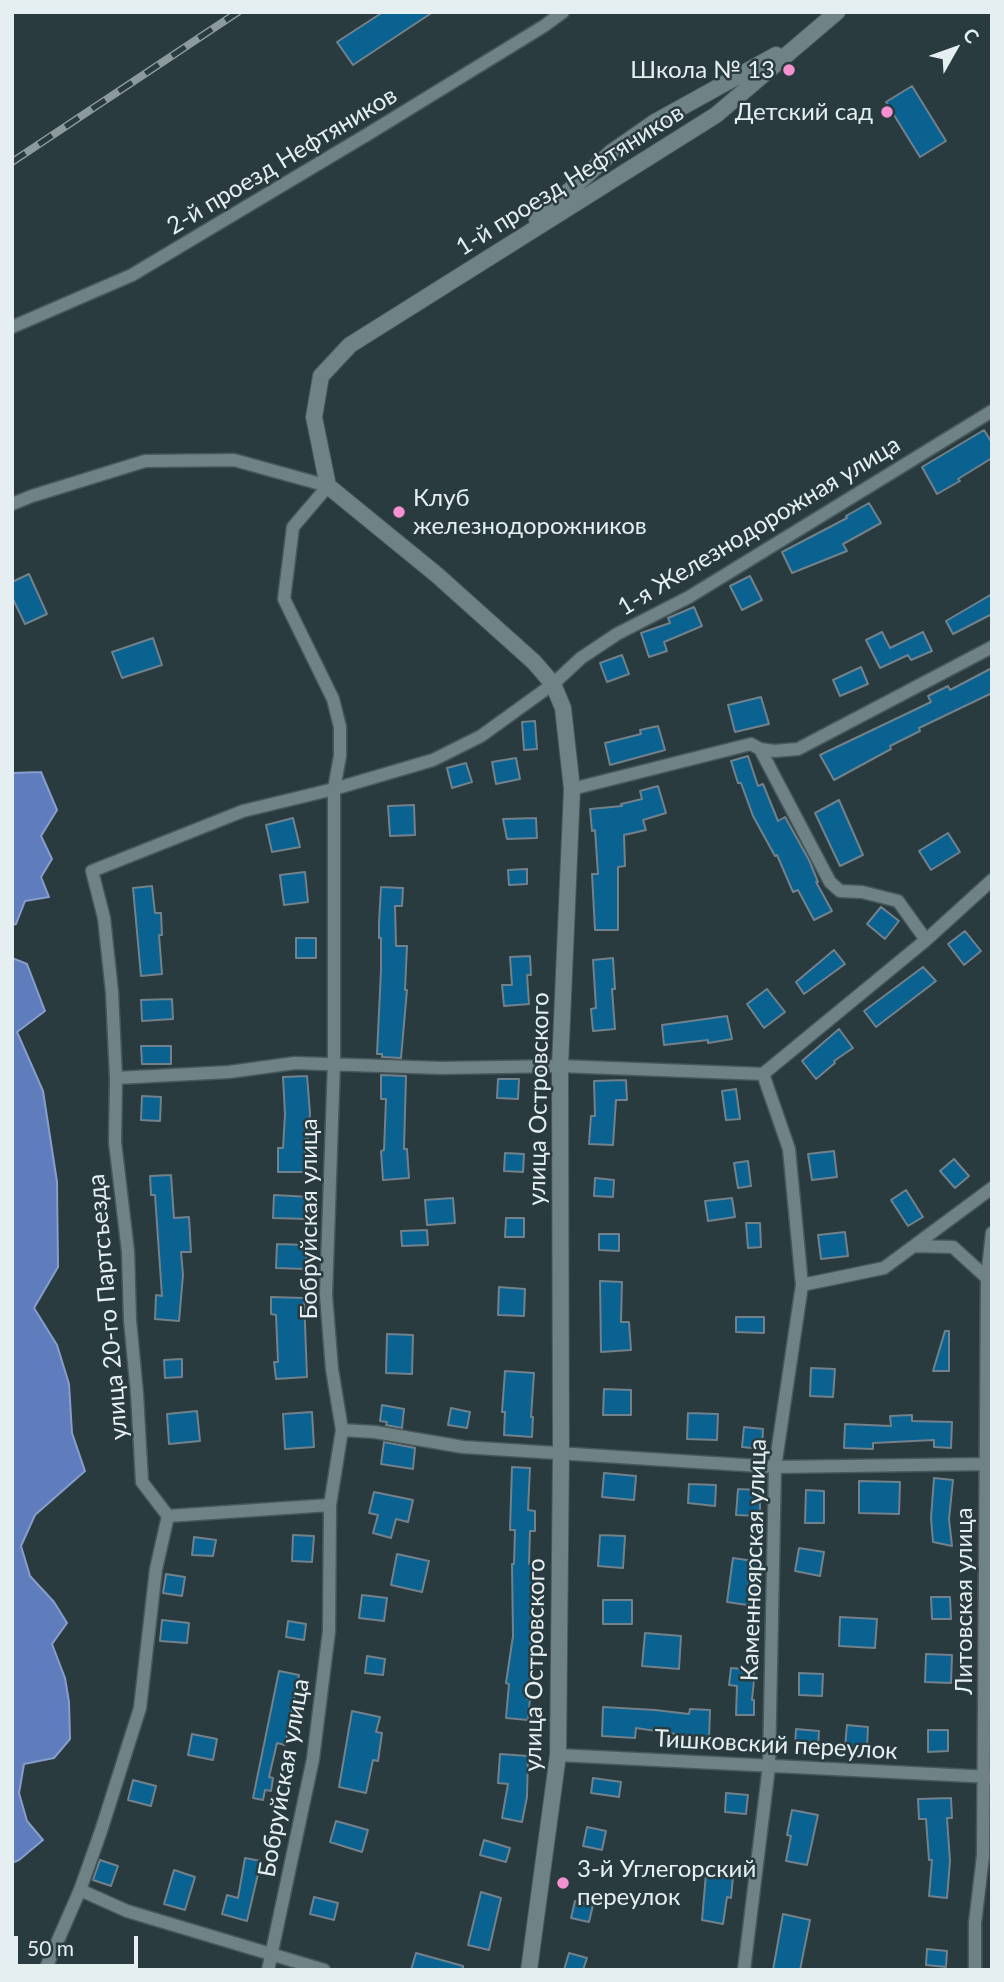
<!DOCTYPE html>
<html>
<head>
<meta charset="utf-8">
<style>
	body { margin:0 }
	#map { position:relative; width:1004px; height:1982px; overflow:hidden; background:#293b3f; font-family:Lato,sans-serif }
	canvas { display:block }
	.frame { position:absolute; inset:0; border:14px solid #e5eff2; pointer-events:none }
	.north { position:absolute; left:920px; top:14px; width:70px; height:70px; -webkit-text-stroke:5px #293b3f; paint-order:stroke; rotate:50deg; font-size:19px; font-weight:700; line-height:28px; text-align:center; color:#e5eff2 }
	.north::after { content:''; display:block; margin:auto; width:24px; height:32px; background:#e5eff2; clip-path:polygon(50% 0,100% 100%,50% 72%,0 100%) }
	.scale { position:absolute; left:14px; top:1936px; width:124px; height:32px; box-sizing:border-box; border:4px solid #e5eff2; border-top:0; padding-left:9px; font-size:21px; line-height:24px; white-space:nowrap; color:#e5eff2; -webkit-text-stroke:5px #293b3f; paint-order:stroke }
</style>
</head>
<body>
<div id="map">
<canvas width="1004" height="1982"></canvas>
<div class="frame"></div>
<div class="north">С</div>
<div class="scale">50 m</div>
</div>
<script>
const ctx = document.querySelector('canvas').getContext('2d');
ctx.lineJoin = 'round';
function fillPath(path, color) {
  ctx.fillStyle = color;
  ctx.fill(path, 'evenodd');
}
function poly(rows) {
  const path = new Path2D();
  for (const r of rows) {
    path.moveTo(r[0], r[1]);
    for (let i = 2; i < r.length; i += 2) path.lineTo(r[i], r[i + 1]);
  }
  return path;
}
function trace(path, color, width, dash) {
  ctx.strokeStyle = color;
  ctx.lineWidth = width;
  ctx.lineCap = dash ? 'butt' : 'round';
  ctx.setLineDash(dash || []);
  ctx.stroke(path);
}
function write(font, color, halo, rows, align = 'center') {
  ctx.font = font + ' Lato,sans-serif';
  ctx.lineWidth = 5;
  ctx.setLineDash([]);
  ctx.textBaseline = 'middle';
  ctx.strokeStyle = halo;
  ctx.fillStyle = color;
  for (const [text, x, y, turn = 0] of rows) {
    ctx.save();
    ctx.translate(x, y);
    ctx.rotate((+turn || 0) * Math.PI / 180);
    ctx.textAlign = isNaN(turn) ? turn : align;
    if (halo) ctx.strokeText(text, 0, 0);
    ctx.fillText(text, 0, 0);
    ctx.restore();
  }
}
const water = poly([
	[41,772,57,810,41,836,52,859,41,877,49,897,25,901,16,924,12,925,12,773,41,772],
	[12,958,27,964,45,1011,17,1032,43,1091,57,1182,58,1267,34,1308,57,1345,69,1384,72,1433,85,1471,35,1515,21,1546,30,1576,54,1602,67,1623,52,1644,65,1678,69,1702,70,1739,54,1758,24,1764,19,1793,27,1821,43,1840,19,1860,12,1863,12,958]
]);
const building = poly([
	[383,12,433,12,353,65,337,42,383,12],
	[912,86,946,141,920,157,886,102,912,86],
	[984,430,992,443,992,458,958,479,960,481,937,494,922,467,984,430],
	[869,503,881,523,843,544,847,551,792,573,782,552,847,518,846,516,869,503],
	[29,574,47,614,25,624,12,597,12,582,29,574],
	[750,576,762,600,742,610,730,586,750,576],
	[992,594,992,614,953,634,946,621,992,594],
	[694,607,702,626,664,642,667,651,649,657,641,633,670,623,668,618,694,607],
	[882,632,890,648,923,632,932,651,911,660,908,655,880,668,866,640,882,632],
	[153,638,162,665,122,678,112,652,153,638],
	[622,655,629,674,607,682,600,663,622,655],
	[861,667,868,684,840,696,833,680,861,667],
	[992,668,992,693,919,728,920,731,890,746,891,749,834,780,820,755,931,702,928,696,948,686,950,690,992,668],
	[761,697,769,724,735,732,728,705,761,697],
	[535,721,537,749,524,750,522,722,535,721],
	[658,726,665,750,610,765,605,743,641,734,640,730,658,726],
	[748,756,758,786,763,784,778,821,785,817,809,860,818,882,816,882,832,911,814,920,798,890,793,892,777,855,775,856,753,816,741,783,738,783,731,761,748,756],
	[516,758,520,779,496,784,492,762,516,758],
	[466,763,472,782,452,788,447,768,466,763],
	[658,786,666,813,643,820,646,830,624,835,625,866,618,867,618,930,595,930,592,874,598,874,595,830,592,831,590,809,622,806,621,804,642,799,640,791,658,786],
	[839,800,863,855,840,866,815,813,839,800],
	[414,805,415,835,390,836,388,806,414,805],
	[293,818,300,847,272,852,266,825,293,818],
	[536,818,537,838,507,839,503,819,536,818],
	[948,833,960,852,931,870,919,851,948,833],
	[527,869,527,884,509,885,508,870,527,869],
	[305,872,308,902,284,905,280,875,305,872],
	[152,886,155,913,161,913,162,935,159,935,162,974,141,976,133,888,152,886],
	[381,887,403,888,402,906,395,906,396,946,407,946,405,990,407,990,401,1058,382,1057,382,1054,377,1054,381,970,381,938,379,938,379,923,381,887],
	[881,907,899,921,885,939,867,924,881,907],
	[965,931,981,951,964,965,948,944,965,931],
	[296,938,316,938,316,958,296,958,296,938],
	[834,950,845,964,804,994,796,982,834,950],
	[530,956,531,975,527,975,529,1004,504,1006,502,985,512,985,510,957,530,956],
	[613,958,615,989,612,989,615,1029,593,1031,591,1009,596,1008,593,960,613,958],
	[923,967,936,981,876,1027,864,1011,923,967],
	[767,989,785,1012,764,1028,747,1004,767,989],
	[172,999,173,1019,142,1021,141,1000,172,999],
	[727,1016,732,1039,708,1043,708,1040,664,1045,662,1025,727,1016],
	[839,1029,853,1048,834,1061,835,1063,816,1079,802,1061,839,1029],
	[141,1046,171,1046,171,1064,142,1064,141,1046],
	[381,1075,406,1076,404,1149,407,1149,409,1178,383,1180,381,1151,384,1150,386,1099,381,1099,381,1075],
	[307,1076,310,1113,308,1140,305,1139,306,1172,278,1172,278,1148,283,1148,285,1114,283,1077,307,1076],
	[498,1079,519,1079,518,1099,497,1098,498,1079],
	[626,1080,627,1100,616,1100,613,1145,589,1144,591,1116,595,1116,594,1081,626,1080],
	[736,1089,740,1119,726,1120,722,1091,736,1089],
	[142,1096,161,1097,160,1121,141,1120,142,1096],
	[834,1151,837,1177,812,1180,808,1154,834,1151],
	[505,1153,524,1154,523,1172,504,1171,505,1153],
	[954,1159,969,1176,955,1188,940,1171,954,1159],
	[748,1161,751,1186,738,1188,734,1163,748,1161],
	[171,1175,174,1218,189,1217,191,1252,181,1252,183,1275,179,1321,155,1319,156,1295,162,1296,155,1195,151,1195,150,1176,171,1175],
	[595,1178,614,1180,613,1197,594,1196,595,1178],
	[906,1190,923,1217,908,1226,891,1200,906,1190],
	[274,1195,310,1197,308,1219,273,1218,274,1195],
	[453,1198,455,1223,427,1225,425,1200,453,1198],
	[732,1198,735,1217,708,1221,705,1201,732,1198],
	[506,1218,524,1218,524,1237,505,1237,506,1218],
	[746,1223,760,1223,761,1247,748,1248,746,1223],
	[427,1230,428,1245,402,1246,401,1231,427,1230],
	[845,1232,848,1256,821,1259,818,1235,845,1232],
	[599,1234,619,1234,619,1251,599,1250,599,1234],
	[277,1244,307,1245,306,1269,276,1268,277,1244],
	[600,1281,622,1282,621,1322,629,1322,631,1350,601,1352,600,1281],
	[499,1287,525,1289,524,1316,498,1315,499,1287],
	[271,1297,304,1298,307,1377,276,1379,274,1362,278,1362,276,1315,271,1314,271,1297],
	[736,1317,764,1317,764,1333,736,1332,736,1317],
	[945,1331,949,1331,949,1371,933,1371,945,1331],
	[387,1334,413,1335,412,1374,386,1373,387,1334],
	[182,1359,182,1377,165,1378,164,1360,182,1359],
	[811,1368,835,1369,833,1397,810,1396,811,1368],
	[505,1371,534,1373,531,1417,533,1417,532,1437,504,1435,505,1412,502,1412,505,1371],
	[604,1389,631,1390,631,1415,603,1415,604,1389],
	[382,1405,404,1409,402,1428,386,1425,387,1422,380,1421,382,1405],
	[451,1408,470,1412,467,1428,448,1425,451,1408],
	[197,1411,200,1441,169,1444,167,1414,197,1411],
	[312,1412,314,1447,285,1449,283,1414,312,1412],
	[688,1413,718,1414,717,1440,687,1439,688,1413],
	[912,1415,912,1421,952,1422,951,1448,934,1447,934,1440,873,1443,873,1449,844,1448,845,1424,891,1426,890,1416,912,1415],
	[744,1427,763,1429,762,1449,742,1447,744,1427],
	[384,1442,415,1448,413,1469,381,1464,384,1442],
	[512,1467,530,1468,528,1510,535,1511,535,1531,530,1531,529,1564,534,1564,530,1661,533,1661,527,1699,530,1699,528,1720,506,1718,509,1684,506,1683,513,1636,512,1564,514,1564,515,1530,510,1530,512,1467],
	[604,1473,636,1476,634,1500,602,1497,604,1473],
	[934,1478,953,1480,949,1519,952,1546,933,1542,931,1518,934,1478],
	[859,1481,900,1482,899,1514,859,1513,859,1481],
	[689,1484,716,1485,715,1506,688,1503,689,1484],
	[738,1489,760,1490,760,1516,736,1515,738,1489],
	[806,1490,824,1491,824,1523,805,1523,806,1490],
	[374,1492,413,1500,408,1522,396,1519,391,1538,373,1533,378,1515,369,1513,374,1492],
	[293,1535,314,1536,312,1562,292,1561,293,1535],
	[600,1535,625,1536,623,1568,598,1566,600,1535],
	[194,1537,216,1540,213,1556,192,1555,194,1537],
	[799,1548,824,1552,820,1576,795,1571,799,1548],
	[397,1554,429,1561,422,1592,391,1585,397,1554],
	[733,1558,760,1562,754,1606,727,1602,733,1558],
	[166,1574,185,1577,182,1596,163,1593,166,1574],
	[362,1595,387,1598,384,1621,359,1618,362,1595],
	[931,1597,950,1597,951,1619,932,1619,931,1597],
	[603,1600,632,1600,632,1624,603,1624,603,1600],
	[840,1617,877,1619,875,1648,839,1646,840,1617],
	[162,1620,189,1623,187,1643,160,1641,162,1620],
	[288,1621,306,1624,304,1640,286,1637,288,1621],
	[645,1633,681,1636,679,1669,642,1666,645,1633],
	[926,1654,952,1655,951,1683,925,1682,926,1654],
	[367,1656,385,1659,383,1675,365,1673,367,1656],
	[731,1668,755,1670,752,1700,754,1700,754,1715,736,1715,737,1686,729,1685,731,1668],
	[279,1671,299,1675,285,1745,277,1743,269,1777,273,1778,271,1791,265,1790,263,1800,253,1798,279,1671],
	[799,1673,823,1674,822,1696,799,1695,799,1673],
	[603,1707,655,1710,689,1714,690,1709,710,1710,709,1739,688,1738,689,1736,636,1728,635,1738,602,1736,603,1707],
	[352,1711,380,1717,376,1732,382,1733,378,1761,373,1760,366,1793,339,1787,352,1711],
	[847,1725,868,1727,867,1748,845,1747,847,1725],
	[796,1729,819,1731,818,1748,795,1746,796,1729],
	[928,1730,948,1730,948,1751,928,1752,928,1730],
	[192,1734,217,1739,213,1760,188,1755,192,1734],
	[500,1754,528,1756,527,1797,522,1822,502,1818,508,1784,498,1783,500,1754],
	[593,1778,621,1782,619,1797,591,1793,593,1778],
	[133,1780,156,1786,151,1806,128,1800,133,1780],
	[726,1793,748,1795,746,1814,725,1812,726,1793],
	[951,1798,952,1818,947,1818,950,1861,947,1898,929,1896,932,1860,929,1860,926,1819,919,1819,918,1799,951,1798],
	[792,1810,818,1815,807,1865,786,1861,791,1836,787,1835,792,1810],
	[336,1821,368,1830,362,1852,330,1842,336,1821],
	[587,1827,606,1831,602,1850,583,1846,587,1827],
	[484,1840,510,1848,506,1862,480,1855,484,1840],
	[245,1858,261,1861,247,1921,222,1914,227,1895,238,1898,245,1858],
	[100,1860,118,1866,111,1886,93,1880,100,1860],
	[174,1870,195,1877,185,1910,164,1904,174,1870],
	[706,1874,733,1877,731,1898,727,1897,723,1924,702,1920,706,1874],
	[481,1892,501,1898,489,1950,468,1945,481,1892],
	[314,1897,338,1903,334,1920,310,1914,314,1897],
	[575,1901,593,1905,589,1922,571,1918,575,1901],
	[783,1914,810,1920,800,1970,773,1970,783,1914],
	[927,1949,947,1951,946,1967,926,1965,927,1949],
	[416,1953,463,1966,463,1970,411,1970,416,1953],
	[569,1953,587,1958,583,1970,564,1970,569,1953]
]);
const minor = poly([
	[12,327,132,275,368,134,544,26,563,12],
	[12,504,32,496,145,461,234,460,328,486,293,527,284,599,333,699,340,727,340,756,334,789,334,1062,326,1295,332,1369,342,1430,330,1505,329,1631,313,1759,268,1970],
	[760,749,830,882,840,891,862,892,898,901,926,940],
	[572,789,751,744,760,749,774,751,798,749,992,647],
	[763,1074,926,940,992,880],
	[116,1078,229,1072,295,1063,441,1068,560,1066,763,1074],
	[914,1246,953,1247,987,1278],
	[802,1285,884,1268,992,1188],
	[342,1430,375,1432,463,1447,775,1467,986,1464,992,1469],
	[168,1516,330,1505],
	[558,1755,991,1777],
	[80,1890,127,1911,324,1970],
	[45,1970,80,1890,101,1831,140,1708,156,1569,168,1516,142,1482,137,1394,130,1320,128,1252,115,1142,116,1078,112,992,104,918,92,871,243,811,334,789,433,760,481,736,553,684,581,658,617,634,689,597,992,411],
	[744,1970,769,1766,775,1467,802,1285,789,1149,763,1074],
	[975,1970,975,1923,983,1856,987,1278,992,1233]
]);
const tertiary = poly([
	[537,220,612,152,655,122,776,55],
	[529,1970,558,1755,561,1452,560,1066,572,789,563,708,553,684,534,662,437,575,328,486,314,417,321,376,350,345,716,115,837,12]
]);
const rail = poly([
	[12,162,238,12]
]);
const markers = [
	[789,70,7,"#f590d1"],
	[887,112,7,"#f590d1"],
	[399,512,7,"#f590d1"],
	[563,1883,7,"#f590d1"]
];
const poiNames = [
	["Школа № 13",775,70],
	["Детский сад",873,112],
	["Клуб",413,498,"left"],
	["железнодорожников",413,526,"left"],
	["3-й Углегорский",577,1869,"left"],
	["переулок",577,1897,"left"]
];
const streetNames = [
	["2-й проезд Нефтяников",282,161,-31],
	["1-й проезд Нефтяников",570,180,-32],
	["1-я Железнодорожная улица",759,526,-31],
	["улица Островского",539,1099,-89],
	["Бобруйская улица",309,1219,-90],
	["улица 20-го Партсъезда",108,1307,-95],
	["Каменноярская улица",754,1560,-88],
	["Литовская улица",964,1601,-90],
	["улица Островского",535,1665,-89],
	["Тишковский переулок",776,1745,3],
	["Бобруйская улица",284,1778,-80]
];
fillPath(water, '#5f7cbc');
trace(water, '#879ecc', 2);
fillPath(building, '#0a6290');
trace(building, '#72818b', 2);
trace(minor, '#48575b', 15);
trace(tertiary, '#48575b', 18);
trace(minor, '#6f8387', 12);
trace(tertiary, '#6f8387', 16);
trace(rail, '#8c9a9d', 8);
trace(rail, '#293b3f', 5, [16]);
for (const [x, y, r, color] of markers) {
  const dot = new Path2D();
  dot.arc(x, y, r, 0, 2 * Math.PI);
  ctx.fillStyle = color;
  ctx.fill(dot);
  trace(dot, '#293b3f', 2.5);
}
write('24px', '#e5eff2', '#293b3f', poiNames, 'right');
write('24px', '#e5eff2', '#293b3f', streetNames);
</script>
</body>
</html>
